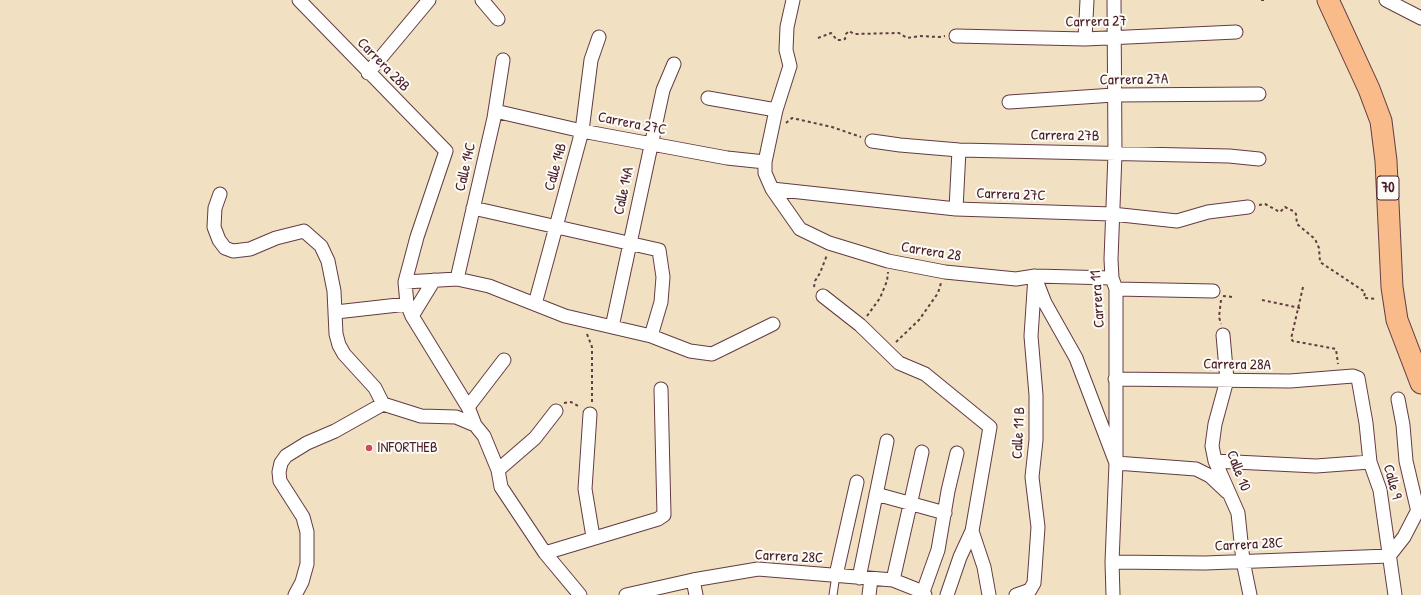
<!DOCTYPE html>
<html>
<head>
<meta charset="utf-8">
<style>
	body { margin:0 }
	canvas { display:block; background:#f1e0c2 }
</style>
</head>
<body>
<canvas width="1421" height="595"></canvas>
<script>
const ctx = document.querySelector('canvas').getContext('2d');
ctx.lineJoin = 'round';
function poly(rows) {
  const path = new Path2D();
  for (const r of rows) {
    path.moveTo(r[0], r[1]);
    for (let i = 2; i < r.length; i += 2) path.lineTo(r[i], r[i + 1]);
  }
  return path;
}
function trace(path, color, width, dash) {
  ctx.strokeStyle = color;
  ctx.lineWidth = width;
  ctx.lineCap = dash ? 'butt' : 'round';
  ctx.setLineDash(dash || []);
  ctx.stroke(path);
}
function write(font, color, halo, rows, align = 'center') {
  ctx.font = font + ' "Patrick Hand",sans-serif';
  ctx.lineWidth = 4;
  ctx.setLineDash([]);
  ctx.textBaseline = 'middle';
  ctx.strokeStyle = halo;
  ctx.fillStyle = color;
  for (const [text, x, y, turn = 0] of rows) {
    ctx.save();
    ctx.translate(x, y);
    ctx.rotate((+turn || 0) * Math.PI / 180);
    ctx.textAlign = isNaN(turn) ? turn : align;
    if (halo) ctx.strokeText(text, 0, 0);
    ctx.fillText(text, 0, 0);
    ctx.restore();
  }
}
const path = poly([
	[1261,0,1267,0],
	[818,38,831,33,837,40,841,40,845,39,846,34,849,31,854,34,899,33,907,38,920,36,939,37,945,36],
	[786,123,792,118,832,127,861,137],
	[1259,205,1265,204,1280,212,1285,207,1293,211,1296,214,1297,224,1315,239,1319,248,1320,262,1365,292,1364,298,1377,299],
	[814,287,815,281,820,273,827,255],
	[1303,287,1291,339,1293,341,1336,349,1338,364],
	[1223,296,1233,297],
	[1221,300,1219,317,1221,324],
	[1262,300,1300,308],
	[867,316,880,298,887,281,888,272],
	[587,334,592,347,592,402],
	[896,342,919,320,938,293,941,283],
	[564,403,571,402,580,407]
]);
const lane = poly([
	[833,595,836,575]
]);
const street = poly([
	[299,0,446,151,417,237,405,282,407,304,412,316,468,407,475,425,484,436,498,470,501,487,545,553,580,595],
	[482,0,498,19],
	[793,0,787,27,786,50,790,66,776,110,765,162,765,173,772,189,800,229,829,243,888,261,945,272,1016,279,1035,276,1112,278],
	[1386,0,1421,18],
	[956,36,1085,39,1236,32],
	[1085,39,1087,0],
	[368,73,429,0],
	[708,98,776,110],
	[1009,102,1114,95,1259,94],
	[495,111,582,131,727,158,765,162],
	[872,141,900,145,959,150,1229,156,1259,159],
	[772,189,956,209,1112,214,1177,221,1208,212,1248,207],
	[220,194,215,208,214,227,219,240,225,248,233,251,250,249,276,238,304,231,321,246,328,261,334,291,336,334,339,345,344,354,375,388,383,404],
	[473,208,659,250,663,277,661,302,651,336],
	[956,209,959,150],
	[457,279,494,118,503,60],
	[1036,280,1045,303,1076,358,1116,463,1196,469,1210,476,1227,492],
	[405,282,457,279,489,286,565,316,651,336,690,351,712,354,773,324],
	[1116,289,1213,291],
	[823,296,860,325,899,363,925,374,990,427,972,531,960,557,947,595],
	[535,304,582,131,591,60,599,37],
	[336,312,407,304],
	[412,316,434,280],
	[612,327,663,90,674,64],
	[1223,335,1227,380,1215,424,1212,446,1215,461,1238,513,1243,561,1250,595],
	[1115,379,1290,381,1353,376,1358,378,1366,423,1370,462,1380,490,1395,595],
	[1398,399,1403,425,1406,461,1418,512],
	[468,407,504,360],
	[590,414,585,489,593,537],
	[1215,461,1316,466,1370,462],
	[498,470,535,438,556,411],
	[876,494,945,513],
	[972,531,984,567,989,595],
	[545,553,658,519,664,515,661,389],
	[1112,562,1205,563,1389,556,1404,537,1421,504],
	[836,575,857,482],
	[859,578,887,441],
	[693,580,696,595],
	[893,580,922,452],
	[923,592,938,550,948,491,957,453],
	[295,595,302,582,307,564,307,532,303,517,280,481,279,472,281,463,286,456,307,443,335,431,383,404,421,416,456,417,475,425],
	[626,595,693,580,758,569,893,580,923,592,925,595],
	[869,595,871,579],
	[1016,595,1030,590,1034,583,1035,570,1038,527,1032,477,1036,440,1036,395,1031,336,1035,276],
	[1113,595,1112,562,1116,463,1116,289,1112,278,1111,259,1115,154,1114,0]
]);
const primary = poly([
	[1328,0,1369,89,1381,121,1386,161,1392,287,1397,320,1421,383]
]);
const markers = [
	[369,448,4,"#d1495b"]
];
const shields = [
	[1388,188,22]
];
const shieldNames = [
	["70",1388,188]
];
const streetNames = [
	["Carrera 27",1096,22,-1],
	["Carrera 28B",383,65,46],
	["Carrera 27A",1134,80,-1],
	["Carrera 27C",632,124,11],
	["Carrera 27B",1065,136,1],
	["Calle 14C",466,167,-77],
	["Calle 14B",556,167,-75],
	["Calle 14A",624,191,-78],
	["Carrera 27C",1011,195,2],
	["Carrera 28",931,252,9],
	["Carrera 11",1098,299,-94],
	["Carrera 28A",1237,365,1],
	["Calle 11 B",1019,433,-87],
	["Calle 10",1238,471,69],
	["Calle 9",1392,482,75],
	["Carrera 28C",1249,545,-3],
	["Carrera 28C",789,557,3]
];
const poiNames = [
	["INFORTHEB",377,448]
];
trace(lane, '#633c42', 9);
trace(street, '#633c42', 15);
trace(primary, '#633c42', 23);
trace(path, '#633c42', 2, [3, 3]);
trace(lane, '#fff', 7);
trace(street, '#fff', 13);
trace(primary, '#fabb8b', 21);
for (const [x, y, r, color] of markers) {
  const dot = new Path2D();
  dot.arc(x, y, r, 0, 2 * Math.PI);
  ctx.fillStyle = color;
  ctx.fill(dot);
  trace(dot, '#fdfcf7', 1.5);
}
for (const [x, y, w] of shields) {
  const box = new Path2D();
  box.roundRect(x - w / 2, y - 12, w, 24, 3);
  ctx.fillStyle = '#fdfcf7';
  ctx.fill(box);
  trace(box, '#4a1f2b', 1);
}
write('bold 14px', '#4a1f2b', null, shieldNames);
write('15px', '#4a1f2b', '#fdfcf7', streetNames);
write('15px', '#4a1f2b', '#fdfcf7', poiNames, 'left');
</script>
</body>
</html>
